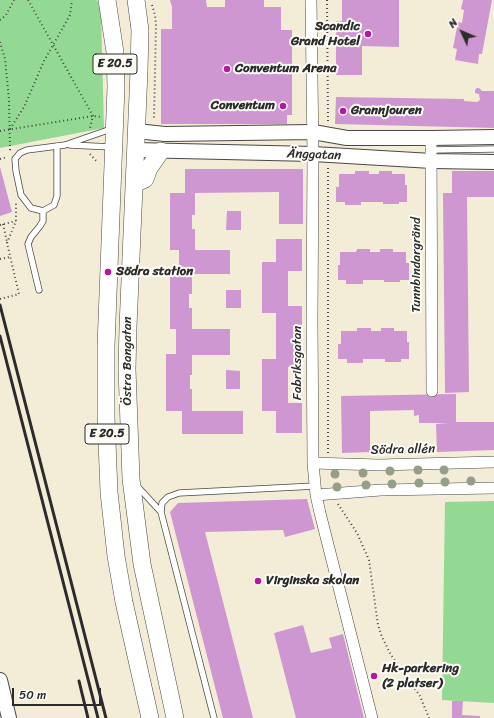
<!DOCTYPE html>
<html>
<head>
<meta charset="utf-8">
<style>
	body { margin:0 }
	#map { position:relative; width:494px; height:718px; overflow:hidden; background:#f3ecd6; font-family:Sriracha,sans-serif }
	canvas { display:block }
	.north { position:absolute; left:442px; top:12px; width:40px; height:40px; -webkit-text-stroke:3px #fdfcf7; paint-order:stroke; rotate:314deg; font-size:11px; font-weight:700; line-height:16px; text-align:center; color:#2b2b2b }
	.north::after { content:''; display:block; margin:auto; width:14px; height:18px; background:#2b2b2b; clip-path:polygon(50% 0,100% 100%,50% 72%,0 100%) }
	.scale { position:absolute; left:12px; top:688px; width:89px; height:18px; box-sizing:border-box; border:2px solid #2b2b2b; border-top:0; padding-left:5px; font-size:12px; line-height:14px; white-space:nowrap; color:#2b2b2b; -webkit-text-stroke:3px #fdfcf7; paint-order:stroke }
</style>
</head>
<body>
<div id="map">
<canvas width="494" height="718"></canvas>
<div class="north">N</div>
<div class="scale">50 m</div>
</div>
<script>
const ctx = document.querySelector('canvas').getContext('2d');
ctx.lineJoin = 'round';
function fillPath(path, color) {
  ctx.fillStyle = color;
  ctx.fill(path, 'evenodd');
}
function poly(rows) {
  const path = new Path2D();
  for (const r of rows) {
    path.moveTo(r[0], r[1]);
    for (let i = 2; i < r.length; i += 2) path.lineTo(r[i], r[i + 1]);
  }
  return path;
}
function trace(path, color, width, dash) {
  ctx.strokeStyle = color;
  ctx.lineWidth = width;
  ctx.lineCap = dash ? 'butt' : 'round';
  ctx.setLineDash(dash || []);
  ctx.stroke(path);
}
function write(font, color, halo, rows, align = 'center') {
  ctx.font = font + ' Sriracha,sans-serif';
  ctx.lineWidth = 4;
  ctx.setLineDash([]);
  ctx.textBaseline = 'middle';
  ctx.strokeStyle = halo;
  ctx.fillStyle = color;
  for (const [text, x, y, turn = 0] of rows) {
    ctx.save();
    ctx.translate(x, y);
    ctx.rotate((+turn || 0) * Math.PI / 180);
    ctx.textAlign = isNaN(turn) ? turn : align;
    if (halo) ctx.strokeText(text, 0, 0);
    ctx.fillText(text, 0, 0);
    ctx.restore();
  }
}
const green = poly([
	[0,0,97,0,101,12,104,128,0,148],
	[494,501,494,703,442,700,445,502]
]);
const building = poly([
	[170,0,206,0,207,7,225,7,225,0,264,0,264,7,281,7,281,30,292,30,292,115,287,115,287,124,161,124,161,29,172,29,172,7],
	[342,0,399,0,399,47,362,46,362,75,336,75,336,21,342,21],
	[463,0,492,0,482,54,479,54,478,64,455,60,457,49,453,48,458,22,462,23,464,10,461,9],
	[477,88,479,88,482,91,494,91,494,128,335,124,336,97,464,99,464,101,477,102,480,100,479,94,475,93,475,90],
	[0,167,12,212,0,216],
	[185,169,303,169,303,224,279,224,279,192,195,193,195,215,192,215,192,229,195,229,195,250,230,250,230,274,192,274,192,294,189,294,189,308,192,308,192,329,230,329,230,355,192,355,192,375,190,375,190,389,192,389,192,411,243,411,243,434,182,434,182,411,166,411,166,354,176,354,176,329,170,329,170,274,179,275,179,250,170,250,170,193,185,193],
	[355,171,369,171,369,174,379,174,379,171,392,171,392,174,405,174,405,185,407,185,407,202,399,202,399,204,383,204,383,202,361,202,361,205,345,205,345,202,336,202,336,187,339,187,339,174,355,174],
	[452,171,494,171,494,197,467,197,469,392,445,393,443,193,452,193],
	[227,211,241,211,241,230,226,230],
	[276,239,302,239,302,271,288,271,288,306,302,306,302,367,288,367,288,403,302,403,302,433,276,433,276,411,262,411,262,359,276,359,276,313,262,313,262,262,276,262],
	[357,249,370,249,370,252,380,252,380,249,393,249,393,252,406,252,406,263,409,263,409,280,400,280,400,282,384,282,384,280,363,280,363,284,346,284,346,280,338,280,338,265,340,265,340,252,356,252],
	[226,290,241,290,241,308,226,308],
	[357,328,371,328,371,331,381,331,381,328,394,328,394,331,407,331,407,342,409,342,409,359,401,359,401,362,385,362,385,359,363,359,363,363,347,363,347,359,338,359,338,344,341,344,341,331,357,331],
	[226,370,240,371,240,389,226,389],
	[456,394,456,422,494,422,494,450,437,452,436,424,448,423,419,423,419,415,414,416,414,410,370,411,370,452,342,453,341,396],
	[307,499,315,529,285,537,283,530,205,532,253,718,223,718,170,512,178,503],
	[303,625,311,653,332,648,329,638,343,634,364,718,296,718,274,633],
	[452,701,463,701,462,715,480,716,480,718,452,718]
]);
const path = poly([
	[28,0,93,116,90,128],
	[327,0,328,123],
	[152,5,155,15,156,25,154,120],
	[0,20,6,15,14,0],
	[0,42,5,59,9,100,10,150,9,151],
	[10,129,24,107,44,61,70,15,72,0],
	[0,131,93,116,102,117],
	[90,154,98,163],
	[0,159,7,157],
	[3,224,7,242],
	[0,225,16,221],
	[0,259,10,257],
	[0,299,19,294,7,243,16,221,16,202],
	[328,453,328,167],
	[338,504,357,533,369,560,378,625,382,637,391,655,420,696,429,718]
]);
const service = poly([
	[70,145,111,147],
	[57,146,57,196,54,205,43,211,31,208,21,195,16,171,15,159,20,153,27,150,65,145,111,129],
	[431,150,494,149],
	[39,290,28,244,31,237,40,226,43,221,43,211],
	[137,486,161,512],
	[214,718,161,512,162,503,168,497,179,493,315,486]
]);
const minor = poly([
	[311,0,313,154,312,321,313,463,316,495,320,513,372,718],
	[431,138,432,391],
	[313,463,379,465,494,462],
	[316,495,381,490,494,488]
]);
const tertiary = poly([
	[136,131,165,134,313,132,347,138,431,138,494,137],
	[135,150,313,154,432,161,494,162],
	[0,680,9,718]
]);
const primary = poly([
	[107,0,115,52,116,87,106,346,106,417,109,492,116,556,124,602,150,718],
	[136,0,140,30,139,71,128,327,127,369,131,479,142,564,175,718],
	[134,184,145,179,149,168,161,151]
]);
const rail = poly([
	[0,305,106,718],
	[0,336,98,718],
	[79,681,88,718]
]);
const trees = [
	[418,470],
	[444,470],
	[390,471],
	[363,473],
	[335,474],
	[471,481],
	[445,482],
	[419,483],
	[392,484],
	[366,485],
	[337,487]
];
const markers = [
	[368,34,4,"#b5179e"],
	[227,69,4,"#b5179e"],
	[283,106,4,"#b5179e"],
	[343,111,4,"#b5179e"],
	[108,272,4,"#b5179e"],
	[258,581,4,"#b5179e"],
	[374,676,4,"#b5179e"]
];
const shields = [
	[115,64,44],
	[107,434,44]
];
const shieldNames = [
	["E 20.5",115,64],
	["E 20.5",107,434]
];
const poiNames = [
	["Scandic",360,27,"right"],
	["Grand Hotel",360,42,"right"],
	["Conventum Arena",235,69],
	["Conventum",275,106,"right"],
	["Grannjouren",351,111],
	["Södra station",116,272],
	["Virginska skolan",266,581],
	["Hk-parkering",382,669],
	["(2 platser)",382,684]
];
const streetNames = [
	["Änggatan",314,155,2],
	["Tunnbindargränd",417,265,-90],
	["Östra Bangatan",128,361,-90],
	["Fabriksgatan",298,363,-90],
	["Södra allén",403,450,-1]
];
fillPath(green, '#93d993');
fillPath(building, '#ce97d1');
trace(service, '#494845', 7);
trace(minor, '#494845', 12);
trace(tertiary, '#494845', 16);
trace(primary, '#494845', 18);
trace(path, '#494845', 2, [1, 3]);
trace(service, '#fff', 5.5);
trace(minor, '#fff', 11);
trace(tertiary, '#fff', 14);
trace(primary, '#fff', 17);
trace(rail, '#2b2b2b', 3);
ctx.fillStyle = '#969e89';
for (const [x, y] of trees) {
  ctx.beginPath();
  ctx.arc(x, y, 4.5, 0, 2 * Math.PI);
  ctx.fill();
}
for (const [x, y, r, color] of markers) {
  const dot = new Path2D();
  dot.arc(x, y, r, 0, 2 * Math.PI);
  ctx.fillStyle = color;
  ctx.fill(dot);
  trace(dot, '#fdfcf7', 1.5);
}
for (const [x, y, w] of shields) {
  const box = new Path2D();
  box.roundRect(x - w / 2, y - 10, w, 20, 3);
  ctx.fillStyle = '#fdfcf7';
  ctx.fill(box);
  trace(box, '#2b2b2b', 1);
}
write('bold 12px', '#2b2b2b', null, shieldNames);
write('bold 13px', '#2b2b2b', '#fdfcf7', poiNames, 'left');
write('13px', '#2b2b2b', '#fdfcf7', streetNames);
</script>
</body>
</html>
